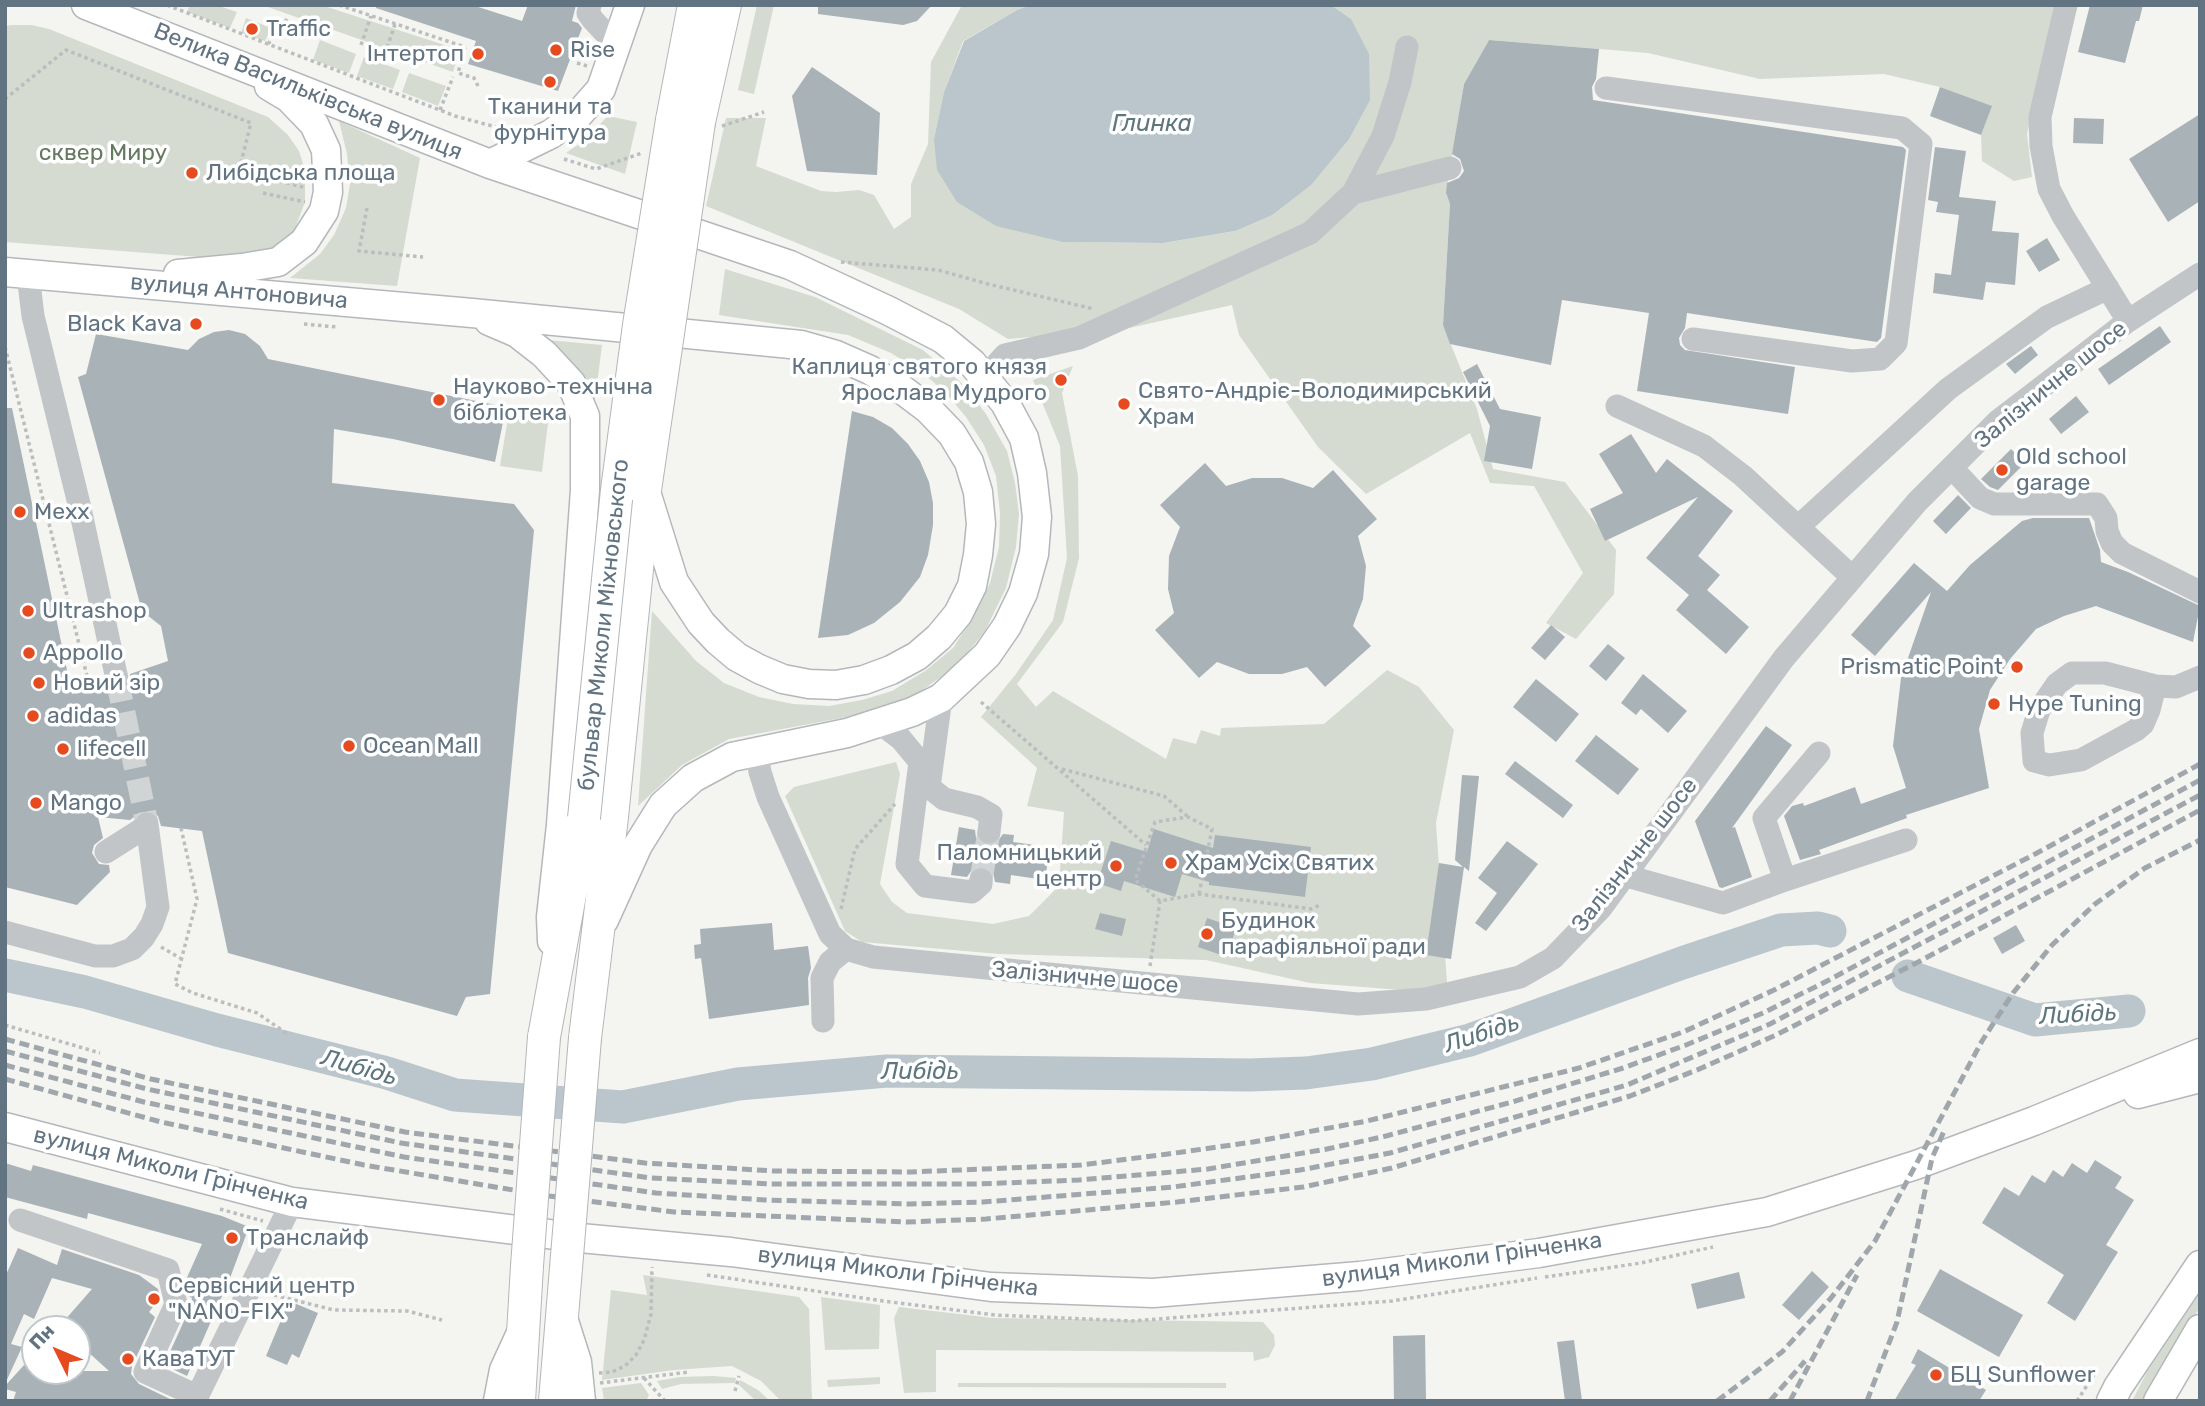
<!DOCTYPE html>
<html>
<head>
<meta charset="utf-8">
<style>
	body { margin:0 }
	#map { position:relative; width:2205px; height:1406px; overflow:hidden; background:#f4f4f0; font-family:Rubik,sans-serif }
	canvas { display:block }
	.frame { position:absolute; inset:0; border:7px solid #627482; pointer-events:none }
	.north { position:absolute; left:21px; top:1315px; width:70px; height:70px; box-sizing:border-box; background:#fff; border:2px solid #c0c7cd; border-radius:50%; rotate:313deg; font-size:19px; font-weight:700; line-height:28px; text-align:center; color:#627482 }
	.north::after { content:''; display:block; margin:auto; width:24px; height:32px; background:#e54b1f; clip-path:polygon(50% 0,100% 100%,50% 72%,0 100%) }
</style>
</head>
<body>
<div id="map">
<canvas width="2205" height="1406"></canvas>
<div class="frame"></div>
<div class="north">Пн</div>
</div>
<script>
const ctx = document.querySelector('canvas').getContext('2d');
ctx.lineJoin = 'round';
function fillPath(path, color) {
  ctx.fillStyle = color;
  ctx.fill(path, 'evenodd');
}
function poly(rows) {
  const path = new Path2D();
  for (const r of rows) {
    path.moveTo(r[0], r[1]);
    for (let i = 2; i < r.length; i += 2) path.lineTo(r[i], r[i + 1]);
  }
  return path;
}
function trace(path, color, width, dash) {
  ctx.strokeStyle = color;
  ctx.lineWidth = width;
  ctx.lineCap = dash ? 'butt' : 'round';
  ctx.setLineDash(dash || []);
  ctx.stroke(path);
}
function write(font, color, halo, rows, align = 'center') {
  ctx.font = font + ' Rubik,sans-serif';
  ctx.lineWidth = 7;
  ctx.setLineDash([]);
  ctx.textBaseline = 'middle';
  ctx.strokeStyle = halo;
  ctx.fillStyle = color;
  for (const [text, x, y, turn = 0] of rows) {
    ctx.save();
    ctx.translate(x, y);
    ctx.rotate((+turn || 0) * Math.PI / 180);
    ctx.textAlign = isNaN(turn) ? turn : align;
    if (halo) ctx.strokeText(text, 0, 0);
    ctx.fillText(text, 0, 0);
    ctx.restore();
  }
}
const green = poly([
	[190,5,216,5,237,12,230,28,187,12],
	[262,5,321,5,460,50,453,72],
	[757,5,774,5,754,94,738,90],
	[962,5,1031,5,1017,10,963,41,944,92,934,139,1063,242,1163,243,1235,231,1351,19,1331,5,2061,5,2040,78,2027,134,2032,177,2014,181,1982,161,1981,135,1991,106,1940,87,1884,74,1760,79,1648,53,1489,40,1464,84,1446,193,1450,204,1443,325,1477,409,1493,469,1565,482,1616,550,1614,594,1576,639,1546,623,1583,573,1534,486,1490,483,1470,433,1366,494,1318,447,1239,335,1232,305,1120,330,1008,339,959,309,706,206,726,118,766,118,756,166,821,191,836,192,859,190,874,195,894,229,911,217,911,184,928,144,931,62],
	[246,18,271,28,265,41,241,33],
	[12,25,31,25,49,29,268,117,288,135,299,151,305,170,305,202,294,231,274,251,238,260,5,242,5,26],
	[320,40,356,54,349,73,313,60],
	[364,57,400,70,393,89,357,76],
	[409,73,446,86,438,106,402,92],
	[608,116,637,122,625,174,566,153,582,142],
	[339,121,420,158,397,286,290,278,320,254,334,235,346,208,350,184,347,154],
	[725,269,815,297,923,350,965,386,986,414,1007,451,1015,483,1019,514,1016,547,1006,588,985,631,958,665,918,693,879,711,729,739,682,765,638,806,652,611,696,661,724,683,759,697,793,704,829,706,862,700,892,691,925,671,953,648,975,614,990,583,999,547,1000,513,996,476,984,445,966,417,945,392,923,373,891,353,848,335,719,315],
	[548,340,602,345,595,400,572,363],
	[1073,366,1062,393,1078,476,1079,558,1063,622,1017,684,1036,707,1053,691,1166,759,1173,738,1196,744,1201,730,1220,736,1221,728,1324,724,1387,670,1419,687,1454,730,1436,823,1447,983,1415,991,1310,983,1206,960,999,954,862,942,845,931,785,796,794,787,896,762,900,774,880,884,892,902,907,913,993,924,1029,916,1059,886,1064,812,1027,806,1037,768,981,717,1016,674,1053,620,1067,558,1060,446,1033,380],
	[510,406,536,411,548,423,542,472,500,466],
	[643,1275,799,1297,809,1309,812,1401,781,1401,761,1381,732,1366,674,1370,602,1380,611,1290,647,1295],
	[2200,1290,2200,1308,2179,1336,2142,1401,2132,1401,2147,1372],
	[821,1297,880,1305,879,1349,825,1350],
	[899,1307,993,1318,1263,1322,1274,1335,1275,1345,1269,1357,1254,1361,1253,1352,936,1350,936,1392,904,1393,894,1318],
	[714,1376,736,1378,735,1383,681,1384,662,1389,657,1381,680,1377],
	[880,1377,880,1384,828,1387,827,1380],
	[740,1380,758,1390,770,1401,756,1401,739,1385],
	[641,1383,649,1395,646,1401,604,1401,602,1388],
	[958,1383,1226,1383,1226,1388,958,1387]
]);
const water = poly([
	[1031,5,1331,5,1351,19,1369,54,1370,100,1349,139,1311,185,1272,215,1235,231,1163,243,1063,242,996,226,957,202,937,170,934,139,944,92,964,41,1017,10]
]);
const river = poly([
	[5,975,85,992,217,1030,387,1073,455,1095,623,1107,738,1084,887,1071,1249,1075,1306,1073,1372,1064,1470,1040,1682,963,1781,930,1818,928,1830,931],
	[1908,976,2035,1020,2129,1011]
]);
const building = poly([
	[376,5,472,5,522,21,528,5,576,5,572,21,578,23,582,28,558,91,468,64,476,41,376,8],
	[818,5,932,5,917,21,903,25,818,14],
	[2090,5,2143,5,2139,21,2136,21,2125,63,2078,52],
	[1489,40,1599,49,1596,79,1592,87,1593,100,1903,147,1906,150,1881,338,1877,342,1687,313,1685,328,1679,338,1680,345,1685,350,1795,367,1788,414,1637,391,1649,313,1562,300,1551,365,1450,344,1443,325,1450,204,1446,193,1447,183,1459,178,1464,171,1460,159,1452,154,1464,84],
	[812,67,880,113,877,175,807,171,792,96],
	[1940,87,1992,106,1981,135,1930,116],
	[2200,114,2200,201,2168,222,2129,159],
	[2074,118,2104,119,2103,144,2073,143],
	[1935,147,1966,151,1959,197,1996,201,1992,231,2019,233,2015,285,1986,282,1983,300,1933,293,1935,273,1951,275,1959,215,1936,212,1938,202,1928,200],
	[2047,238,2060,260,2039,272,2026,251],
	[2160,326,2171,342,2109,385,2098,369],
	[229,330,245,334,260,346,268,359,506,407,495,462,393,439,334,429,332,483,514,504,534,530,490,994,466,997,457,1016,228,953,202,831,161,826,158,816,152,811,139,813,130,820,98,817,103,838,94,845,92,853,99,864,109,865,110,872,77,905,5,887,5,408,12,408,72,694,104,683,112,692,121,692,130,684,130,674,168,661,161,626,142,611,78,377,86,374,96,334,188,350,199,339,214,332],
	[2031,346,2038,355,2015,374,2006,364],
	[1477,364,1500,409,1541,417,1532,469,1484,461,1490,426,1463,372],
	[2076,396,2089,412,2061,434,2049,419],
	[852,411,873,417,892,428,908,444,920,461,929,482,933,503,933,525,928,555,920,577,900,602,874,623,848,635,818,638],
	[1631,434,1656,473,1667,459,1733,511,1698,556,1720,575,1707,590,1749,627,1726,654,1676,610,1689,595,1646,558,1698,497,1605,541,1590,509,1623,493,1599,454],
	[2011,449,2025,463,1998,490,1990,487,1981,479],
	[1205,463,1226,486,1252,478,1282,478,1313,488,1333,470,1377,519,1358,536,1366,566,1363,599,1353,626,1371,646,1325,687,1307,667,1282,674,1249,674,1217,662,1199,678,1155,630,1174,613,1168,589,1169,556,1180,527,1160,505],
	[1958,495,1971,508,1946,534,1933,521],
	[2033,518,2089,518,2100,550,2101,562,2128,572,2200,606,2193,642,2096,606,2064,616,2036,629,2010,659,1990,690,1979,729,1989,788,1906,815,1907,818,1819,850,1821,854,1800,860,1784,816,1792,806,1803,803,1804,806,1855,787,1861,804,1906,788,1893,746,1901,678,1931,592,1875,656,1851,635,1914,563,1947,591,1970,565,2022,521],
	[1551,625,1565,637,1545,660,1531,648],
	[1608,644,1625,658,1606,681,1589,666],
	[1643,674,1687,711,1668,733,1641,709,1636,715,1621,703],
	[1536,679,1579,714,1556,742,1513,707],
	[1766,726,1792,745,1732,828,1735,827,1752,877,1722,888,1719,887,1695,821],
	[1596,735,1639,769,1618,795,1575,761],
	[1515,761,1573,805,1563,818,1505,774],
	[1462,775,1479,776,1469,871,1464,867,1451,959,1426,955,1439,863,1463,867,1455,860],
	[959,827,975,830,976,838,987,846,995,845,1003,834,1014,835,1013,842,1050,847,1045,880,1011,875,1010,884,995,882,993,872,982,866,973,868,967,877,951,875],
	[1154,829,1213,848,1215,835,1311,847,1305,897,1209,885,1209,882,1182,874,1175,897,1124,881,1121,891,1097,883,1111,841,1147,852],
	[1507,841,1538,864,1486,931,1475,923,1497,893,1478,878],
	[1100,913,1126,919,1122,936,1095,929],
	[1207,918,1236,928,1227,957,1198,947],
	[772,923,774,950,808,946,811,968,808,978,809,1005,709,1019,701,958,695,959,694,945,701,944,700,929],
	[2016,925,2025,941,2002,954,1993,938],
	[2095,1160,2122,1177,2115,1188,2134,1200,2106,1245,2118,1252,2075,1321,2047,1303,2064,1275,1982,1223,2004,1187,2019,1196,2032,1175,2045,1183,2053,1170,2063,1177,2072,1163,2087,1173],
	[5,1163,31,1171,33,1165,222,1216,249,1227,230,1278,187,1376,164,1365,189,1310,192,1298,188,1296,185,1282,202,1244,88,1213,87,1219,5,1197],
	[18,1248,57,1265,62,1249,139,1275,158,1289,160,1298,149,1312,155,1317,132,1366,131,1374,139,1384,170,1399,170,1401,13,1401,16,1392,5,1389,5,1386,35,1353,35,1371,109,1371,77,1342,77,1329,57,1329,92,1289,52,1278,34,1319,24,1314,11,1344,22,1347,5,1384,5,1277],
	[1940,1269,2023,1315,1999,1357,1917,1311],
	[1812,1271,1829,1287,1799,1320,1782,1305],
	[1739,1272,1745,1298,1697,1309,1691,1284],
	[289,1301,318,1313,299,1358,292,1354,287,1365,266,1356],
	[1425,1335,1426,1400,1394,1401,1393,1336],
	[1574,1340,1582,1401,1565,1401,1557,1342],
	[1918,1349,1986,1390,1979,1401,1894,1401,1916,1365,1911,1363]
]);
const minorTunnel = poly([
	[117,679,147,824],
	[981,880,989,832]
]);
const path = poly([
	[167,5,455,116,496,127],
	[339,5,465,47,458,73,474,78,478,86],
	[268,44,287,19],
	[361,45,371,16],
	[385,54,395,24],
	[577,63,587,66],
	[5,99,66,50,251,123,238,174],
	[440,110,453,77],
	[722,126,764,112],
	[564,159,596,169,642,153],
	[239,170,306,188],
	[263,193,305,202],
	[367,208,359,251,423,257],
	[841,262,938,270,988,284,1094,309],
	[304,324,337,327],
	[5,347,90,688],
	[981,702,1146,845],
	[1062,769,1164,796,1187,816],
	[181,828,197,899,175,984,193,993,257,1013,289,1035],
	[1199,894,1212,829,1188,817,1155,822,1135,880,1160,901,1199,894,1311,909,1320,905],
	[841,909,855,849,895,804],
	[161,947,180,958],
	[1150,966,1160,901],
	[5,1025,100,1053],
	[220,1209,263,1221],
	[707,1275,883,1301,995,1315,1132,1321,1392,1301,1537,1278],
	[1545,1277,1641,1263,1713,1247],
	[274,1295,334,1310,407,1311,442,1320],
	[599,1373,612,1372,625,1366,636,1355,644,1340,651,1314,652,1267],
	[644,1378,664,1400],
	[600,1383,689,1372],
	[735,1391,739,1376],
	[2077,1401,2097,1370]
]);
const minor = poly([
	[590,5,588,13,593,20,607,35,619,39],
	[2066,5,2040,117,2041,146,2049,189,2063,216,2128,321],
	[1606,88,1902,128,1921,144,1896,343,1880,359,1852,361,1693,339],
	[1353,193,1450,168],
	[28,275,33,316,79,504,117,679],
	[985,377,1005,355,1079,338,1310,233,1353,193,1383,136,1400,82,1407,47],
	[1617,406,1704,446,1743,476,1852,577],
	[1952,468,1980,498,1994,504,2097,504,2106,518,2107,531,2112,543,2122,553,2200,592],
	[1798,527,1948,389,2047,317,2108,288],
	[2155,686,2149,710,2143,724,2136,730,2081,760,2049,765,2034,761,2032,733,2039,710,2057,684,2072,673,2105,673,2155,686,2176,687,2200,677],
	[941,698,929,787,944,799,977,807,991,815,989,832],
	[880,723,901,739,920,762,907,864,925,886,972,892,981,884,981,880],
	[757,753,760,772,768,797,830,934,846,949,873,957,1358,1004,1426,999,1520,977,1553,958,1601,908,1784,658,1917,502,1999,420,2128,321,2200,274],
	[106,852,147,826],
	[1623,875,1723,903,1785,880,1764,818,1819,753],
	[1785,880,1906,840],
	[5,932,95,956,113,956,132,949,144,937,152,924,158,907,147,824],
	[823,1021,822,978,830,962,846,949],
	[20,1220,168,1270,176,1304,145,1372,197,1396],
	[195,1401,292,1202]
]);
const major = poly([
	[86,5,490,164,790,265,887,310,943,339,972,363,1005,403,1024,438,1032,473,1037,517,1034,554,1023,593,1007,626,987,655,941,698,912,712,847,733,732,757,693,778,663,805,638,845,604,920],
	[490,164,551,134,579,114,601,89,630,5],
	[5,272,472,313,801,345,836,355,870,370,900,388,928,409,952,434,969,462,978,492,981,524,978,555,972,586,958,614,939,637,917,656,891,670,864,680,836,685,809,684,783,679,759,669,737,657,718,641,701,623,674,582,646,492],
	[178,274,242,268,278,262,304,242,324,211,328,192,326,150,314,124,289,98,269,86],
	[489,321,517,333,544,354,571,383,585,416,585,490,561,825,551,917,552,941],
	[2138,1094,2200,1078],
	[5,1127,292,1202,580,1238,731,1252,991,1287,1153,1293,1360,1276,1539,1253,1767,1212,1916,1165,2034,1121,2200,1053],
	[563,1318,577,1362,581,1401],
	[498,1401,504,1370,521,1333],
	[2111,1401,2118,1387,2200,1265],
	[2158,1401,2200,1329]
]);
const highway = poly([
	[672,120,694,5],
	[699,122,725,5],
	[544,1037,584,818],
	[585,1038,612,817,645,490],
	[519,1401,527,1266],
	[555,1401,566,1268]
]);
const rail = poly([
	[5,1039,151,1079,405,1132,645,1163,774,1171,910,1172,1081,1165,1168,1154,1253,1142,1367,1121,1579,1068,1683,1032,1774,990,2037,853,2200,764],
	[5,1051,147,1089,401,1143,651,1178,771,1184,978,1184,1079,1180,1208,1169,1327,1149,1386,1136,1512,1102,1623,1068,1686,1045,1763,1013,1829,980,2200,780],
	[5,1065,144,1102,404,1157,656,1193,766,1200,910,1204,983,1202,1173,1187,1300,1170,1390,1153,1627,1085,1770,1024,2200,795],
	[5,1079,161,1122,364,1165,549,1196,674,1212,906,1222,986,1219,1177,1202,1303,1187,1392,1168,1630,1096,1697,1070,1776,1035,1922,960,2200,810],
	[1717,1401,1782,1352,1831,1298,1875,1241,1982,1041,2013,993,2052,945,2095,904,2145,868,2200,840],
	[1770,1401,1805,1361],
	[1790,1401,1857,1275],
	[1867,1401,1897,1322,1932,1158,1945,1129]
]);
const highwayBridge = poly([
	[645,490,699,122],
	[584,818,617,490,639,325,672,120],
	[527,1266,544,1037],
	[566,1268,585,1038]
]);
const markers = [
	[252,29,7,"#e54b1f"],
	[556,50,7,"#e54b1f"],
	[478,54,7,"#e54b1f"],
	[550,82,7,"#e54b1f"],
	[192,173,7,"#e54b1f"],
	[196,324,7,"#e54b1f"],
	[1061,380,7,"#e54b1f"],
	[439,400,7,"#e54b1f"],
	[1124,404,7,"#e54b1f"],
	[2002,470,7,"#e54b1f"],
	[20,512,7,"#e54b1f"],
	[28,611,7,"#e54b1f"],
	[29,653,7,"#e54b1f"],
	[2017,667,7,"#e54b1f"],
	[39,683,7,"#e54b1f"],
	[1994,704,7,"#e54b1f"],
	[33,716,7,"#e54b1f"],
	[349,746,7,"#e54b1f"],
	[63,749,7,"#e54b1f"],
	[36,803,7,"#e54b1f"],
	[1171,863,7,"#e54b1f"],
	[1116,866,7,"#e54b1f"],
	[1207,934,7,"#e54b1f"],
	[232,1238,7,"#e54b1f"],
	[154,1299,7,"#e54b1f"],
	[128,1359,7,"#e54b1f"],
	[1936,1375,7,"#e54b1f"]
];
const poiNames = [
	["Traffic",266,29],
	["Rise",570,50],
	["Інтертоп",464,54,"right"],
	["Тканини та",550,107,"center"],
	["фурнітура",550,133,"center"],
	["Либідська площа",206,173],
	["Black Kava",182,324,"right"],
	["Каплиця святого князя",1047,367,"right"],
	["Ярослава Мудрого",1047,393,"right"],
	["Науково-технічна",453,387],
	["бібліотека",453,413],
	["Свято-Андріє-Володимирський",1138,391],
	["Храм",1138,417],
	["Old school",2016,457],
	["garage",2016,483],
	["Mexx",34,512],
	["Ultrashop",42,611],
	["Appollo",43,653],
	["Prismatic Point",2003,667,"right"],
	["Новий зір",53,683],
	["Hype Tuning",2008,704],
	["adidas",47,716],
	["Ocean Mall",363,746],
	["lifecell",77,749],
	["Mango",50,803],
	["Паломницький",1102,853,"right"],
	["центр",1102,879,"right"],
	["Храм Усіх Святих",1185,863],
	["Будинок",1221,921],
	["парафіяльної ради",1221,947],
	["Транслайф",246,1238],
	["Сервісний центр",168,1286],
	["\"NANO-FIX\"",168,1312],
	["КаваТУТ",142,1359],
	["БЦ Sunflower",1950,1375]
];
const streetNames = [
	["Велика Васильківська вулиця",308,92,22],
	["вулиця Антоновича",239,292,5],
	["Залізничне шосе",2051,385,-39],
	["бульвар Миколи Міхновського",604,625,-84],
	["Залізничне шосе",1635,855,-52],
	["Залізничне шосе",1085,978,5],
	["вулиця Миколи Грінченка",171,1169,14],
	["вулиця Миколи Грінченка",1462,1260,-8],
	["вулиця Миколи Грінченка",898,1272,7]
];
const parkNames = [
	["сквер Миру",103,153]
];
const waterNames = [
	["Глинка",1152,124],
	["Либідь",2078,1015,-3],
	["Либідь",1482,1034,-18],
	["Либідь",359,1068,16],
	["Либідь",920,1072]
];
fillPath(green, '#d5dbd1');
fillPath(water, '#bac6cb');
trace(river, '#bac6cb', 33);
fillPath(building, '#a9b2b7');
trace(minorTunnel, '#d0d4d4', 23, [23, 11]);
trace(major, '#b4b8bc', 31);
trace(highway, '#b4b7ba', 34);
trace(path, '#bbbdbf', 3.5, [3.5, 3.5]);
trace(minor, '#c1c5c8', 23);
trace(major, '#fff', 28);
trace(highway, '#fff', 32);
trace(rail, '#9fa6ac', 5, [10, 5]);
trace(highwayBridge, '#b4b7ba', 34, []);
trace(highwayBridge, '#fff', 32);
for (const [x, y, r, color] of markers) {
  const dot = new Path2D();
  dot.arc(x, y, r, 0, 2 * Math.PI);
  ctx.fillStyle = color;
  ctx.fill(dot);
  trace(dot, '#fff', 2.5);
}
write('23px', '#627482', '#fff', poiNames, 'left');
write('23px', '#627482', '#fff', streetNames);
write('23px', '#667961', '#fff', parkNames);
write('italic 24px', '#5e777f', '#fff', waterNames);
</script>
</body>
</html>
